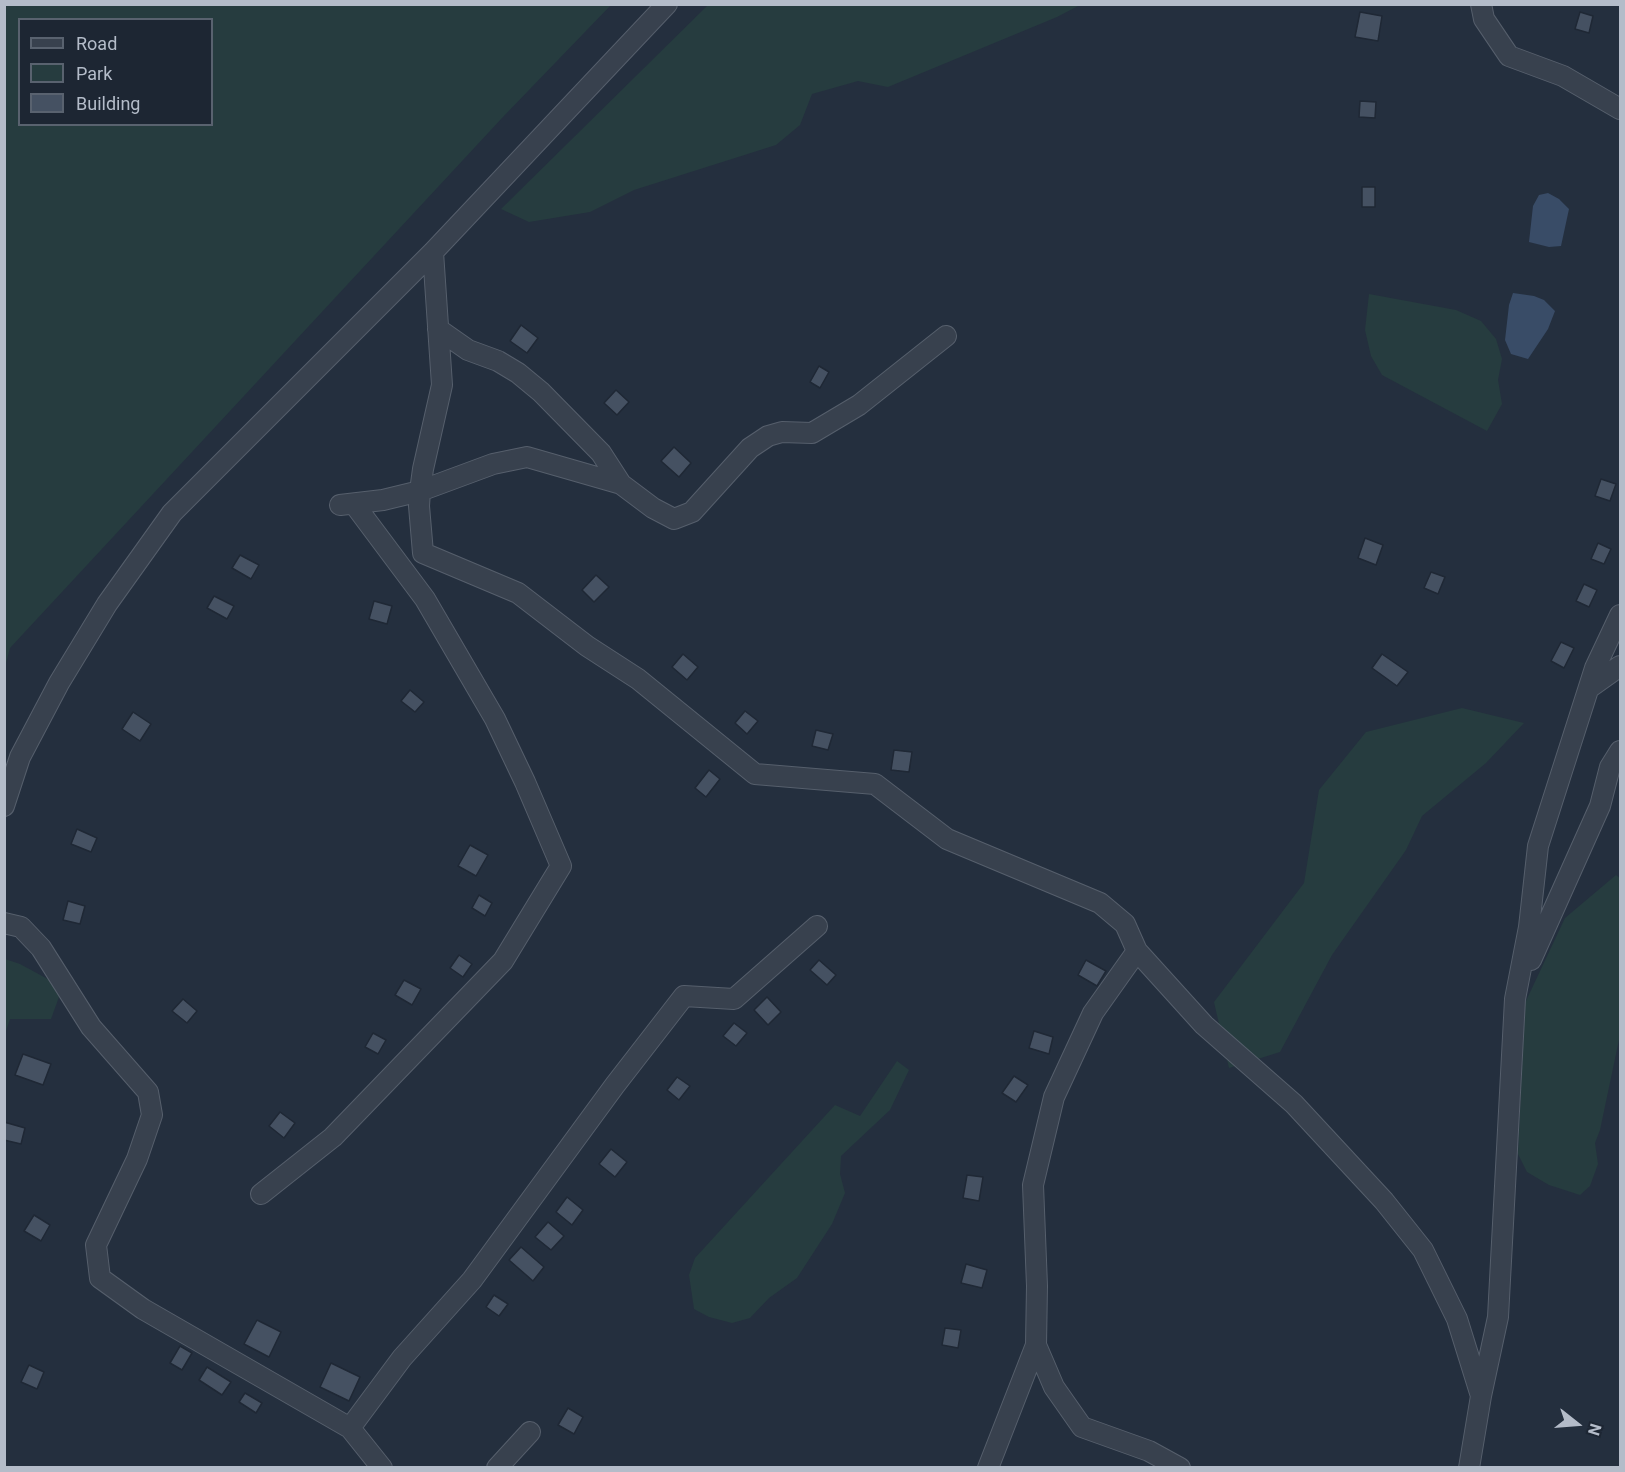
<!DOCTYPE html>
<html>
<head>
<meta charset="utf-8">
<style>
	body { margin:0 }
	#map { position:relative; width:1625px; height:1472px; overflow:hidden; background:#242f3e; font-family:Roboto,sans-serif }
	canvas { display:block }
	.frame { position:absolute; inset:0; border:6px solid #b4bcc9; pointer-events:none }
	.legend { position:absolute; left:18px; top:18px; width:195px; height:108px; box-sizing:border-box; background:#1d2633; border:2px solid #59626f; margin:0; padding:8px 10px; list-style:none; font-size:18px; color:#b4bcc9 }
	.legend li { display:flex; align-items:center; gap:12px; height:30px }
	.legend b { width:30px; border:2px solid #59626f }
	.north { position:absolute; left:1547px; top:1394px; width:60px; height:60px; -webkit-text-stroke:4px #1d2633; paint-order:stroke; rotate:107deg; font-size:16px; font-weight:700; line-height:24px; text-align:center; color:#b4bcc9 }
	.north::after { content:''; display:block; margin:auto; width:21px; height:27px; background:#b4bcc9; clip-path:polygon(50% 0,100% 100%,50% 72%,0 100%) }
</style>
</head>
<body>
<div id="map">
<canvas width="1625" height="1472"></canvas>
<div class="frame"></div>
<ul class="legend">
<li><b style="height:8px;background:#38414e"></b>Road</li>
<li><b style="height:16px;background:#263c3f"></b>Park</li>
<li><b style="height:16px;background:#455162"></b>Building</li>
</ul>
<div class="north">N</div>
</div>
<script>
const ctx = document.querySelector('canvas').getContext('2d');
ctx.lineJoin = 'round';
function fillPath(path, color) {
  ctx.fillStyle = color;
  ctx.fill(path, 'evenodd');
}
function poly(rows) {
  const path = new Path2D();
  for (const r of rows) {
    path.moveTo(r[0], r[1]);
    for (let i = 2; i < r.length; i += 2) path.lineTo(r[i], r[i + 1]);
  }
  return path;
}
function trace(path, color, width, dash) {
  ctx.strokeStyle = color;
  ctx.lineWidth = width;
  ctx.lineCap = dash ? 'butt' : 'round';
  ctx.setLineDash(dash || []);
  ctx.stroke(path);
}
const green = poly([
	[5,4,611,5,502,118,10,648,5,667],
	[20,20,212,20,212,124,20,124],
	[708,5,708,4,1080,5,1057,17,888,87,858,81,812,94,800,125,776,145,634,190,590,212,529,222,501,209],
	[1369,294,1456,310,1481,321,1496,339,1502,359,1498,380,1502,404,1487,431,1382,375,1371,356,1365,330],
	[1462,708,1524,723,1486,763,1422,816,1406,850,1332,955,1280,1052,1229,1068,1214,1002,1304,883,1319,790,1366,732],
	[1616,875,1620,878,1620,1035,1600,1130,1595,1143,1598,1164,1590,1186,1580,1195,1549,1185,1527,1172,1518,1154,1525,1003,1565,918],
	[5,959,20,964,55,983,59,997,51,1019,10,1019,5,1034],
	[897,1061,909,1070,890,1110,841,1156,840,1174,845,1193,832,1224,797,1278,769,1298,750,1318,732,1323,709,1317,694,1309,689,1275,695,1258,835,1105,860,1116]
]);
const water = poly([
	[1548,193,1559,199,1569,209,1561,246,1549,247,1529,242,1533,206,1539,195],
	[1513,293,1534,296,1544,300,1555,311,1548,329,1528,359,1511,354,1505,340,1509,305]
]);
const building = poly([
	[1360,12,1382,16,1378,41,1355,37,1360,12],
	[1580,12,1593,16,1589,33,1575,29,1580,12],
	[1360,101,1376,102,1375,118,1359,117,1360,101],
	[1362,187,1375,187,1375,207,1362,207,1362,187],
	[521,325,538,338,527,353,510,341,521,325],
	[819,366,829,372,820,388,810,382,819,366],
	[616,390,629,402,617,415,604,403,616,390],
	[674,447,691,463,679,477,661,461,674,447],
	[1601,479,1616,484,1610,501,1595,496,1601,479],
	[1365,538,1383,545,1376,565,1358,558,1365,538],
	[1598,543,1611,549,1604,564,1591,559,1598,543],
	[240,555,259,565,251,579,232,568,240,555],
	[1431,572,1445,577,1438,594,1424,588,1431,572],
	[596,575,609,587,594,602,582,590,596,575],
	[1584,584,1597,590,1589,607,1576,601,1584,584],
	[214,596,234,606,227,619,207,608,214,596],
	[374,601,392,606,387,624,369,619,374,601],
	[1561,642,1574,648,1564,668,1551,661,1561,642],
	[683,654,698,667,687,680,672,667,683,654],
	[1382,654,1408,672,1397,686,1372,668,1382,654],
	[410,690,424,702,415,712,401,701,410,690],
	[745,711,758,721,747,734,735,723,745,711],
	[133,712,151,724,140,741,122,729,133,712],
	[816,730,833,734,828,750,812,746,816,730],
	[894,750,912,752,909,772,891,770,894,750],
	[709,770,720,779,706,797,695,788,709,770],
	[77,829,97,838,91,852,71,844,77,829],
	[470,845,488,855,476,876,458,866,470,845],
	[479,895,492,903,485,916,472,908,479,895],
	[68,901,85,906,80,924,63,920,68,901],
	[459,955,472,964,463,977,450,968,459,955],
	[819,960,836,975,827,985,810,970,819,960],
	[1086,960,1106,971,1097,986,1078,975,1086,960],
	[404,980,421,989,412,1005,395,995,404,980],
	[767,997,781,1012,768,1025,754,1010,767,997],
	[183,999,197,1011,187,1023,172,1011,183,999],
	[734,1023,747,1033,736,1046,723,1036,734,1023],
	[1034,1031,1053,1037,1049,1054,1029,1048,1034,1031],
	[373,1033,386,1040,378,1054,365,1047,373,1033],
	[23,1054,51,1064,43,1085,15,1075,23,1054],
	[1014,1076,1028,1085,1016,1102,1002,1093,1014,1076],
	[677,1077,690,1086,679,1100,667,1090,677,1077],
	[280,1112,295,1123,284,1138,269,1126,280,1112],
	[4,1122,25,1128,21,1144,4,1140,4,1122],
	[611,1149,627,1162,615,1177,599,1164,611,1149],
	[967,1175,983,1177,979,1201,963,1198,967,1175],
	[567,1197,583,1210,572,1225,556,1212,567,1197],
	[34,1215,50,1225,41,1241,24,1231,34,1215],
	[548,1222,564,1236,551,1250,535,1237,548,1222],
	[521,1247,544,1267,533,1281,509,1260,521,1247],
	[966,1264,987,1270,982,1288,961,1283,966,1264],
	[494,1295,508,1304,499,1316,486,1307,494,1295],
	[257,1320,281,1332,269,1357,244,1344,257,1320],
	[945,1328,961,1330,958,1348,942,1345,945,1328],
	[180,1346,192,1353,182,1370,170,1363,180,1346],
	[331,1363,360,1377,349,1401,320,1387,331,1363],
	[29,1365,44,1372,37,1389,21,1382,29,1365],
	[207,1367,231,1382,222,1395,199,1380,207,1367],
	[245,1393,262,1403,256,1413,239,1402,245,1393],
	[568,1408,583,1417,574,1434,558,1425,568,1408]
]);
const minor = poly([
	[1481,4,1484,19,1509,56,1563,76,1620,109],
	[433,252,442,385,423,469,420,491,419,506,423,553,518,593,587,646,638,679,755,774,875,784,947,839,1100,903,1125,924,1137,951,1093,1013,1054,1097,1033,1185,1037,1286,1036,1345,988,1468],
	[438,329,468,350,498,361,518,373,541,392,601,453,621,484],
	[340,505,383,500,420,491,493,464,527,457,621,484,653,508,674,519,692,512,750,448,768,436,782,432,812,433,859,405,946,336],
	[1589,688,1620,666],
	[4,806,20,757,59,683,107,604,172,513,433,252,667,4],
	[4,923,21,927,41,948,91,1027,148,1092,152,1115,137,1159,96,1245,100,1278,143,1309,350,1428,382,1468],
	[1137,951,1204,1025,1294,1104,1384,1201,1423,1250,1457,1319,1481,1396,1469,1468],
	[1531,960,1600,806,1610,767,1620,751],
	[261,1194,333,1137,503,961,561,866,525,782,495,719,425,599,354,504],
	[1036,1345,1054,1387,1082,1427,1149,1451,1180,1468],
	[1481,1396,1498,1317,1515,999,1529,927,1538,846,1595,668,1620,615],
	[350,1428,402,1358,472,1280,615,1085,684,996,734,999,817,926],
	[497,1468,530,1432]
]);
fillPath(green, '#263c3f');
fillPath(water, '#394c67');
fillPath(building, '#455162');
trace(building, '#1f2835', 1.5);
trace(minor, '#565f6c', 22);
trace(minor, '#38414e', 20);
</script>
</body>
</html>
